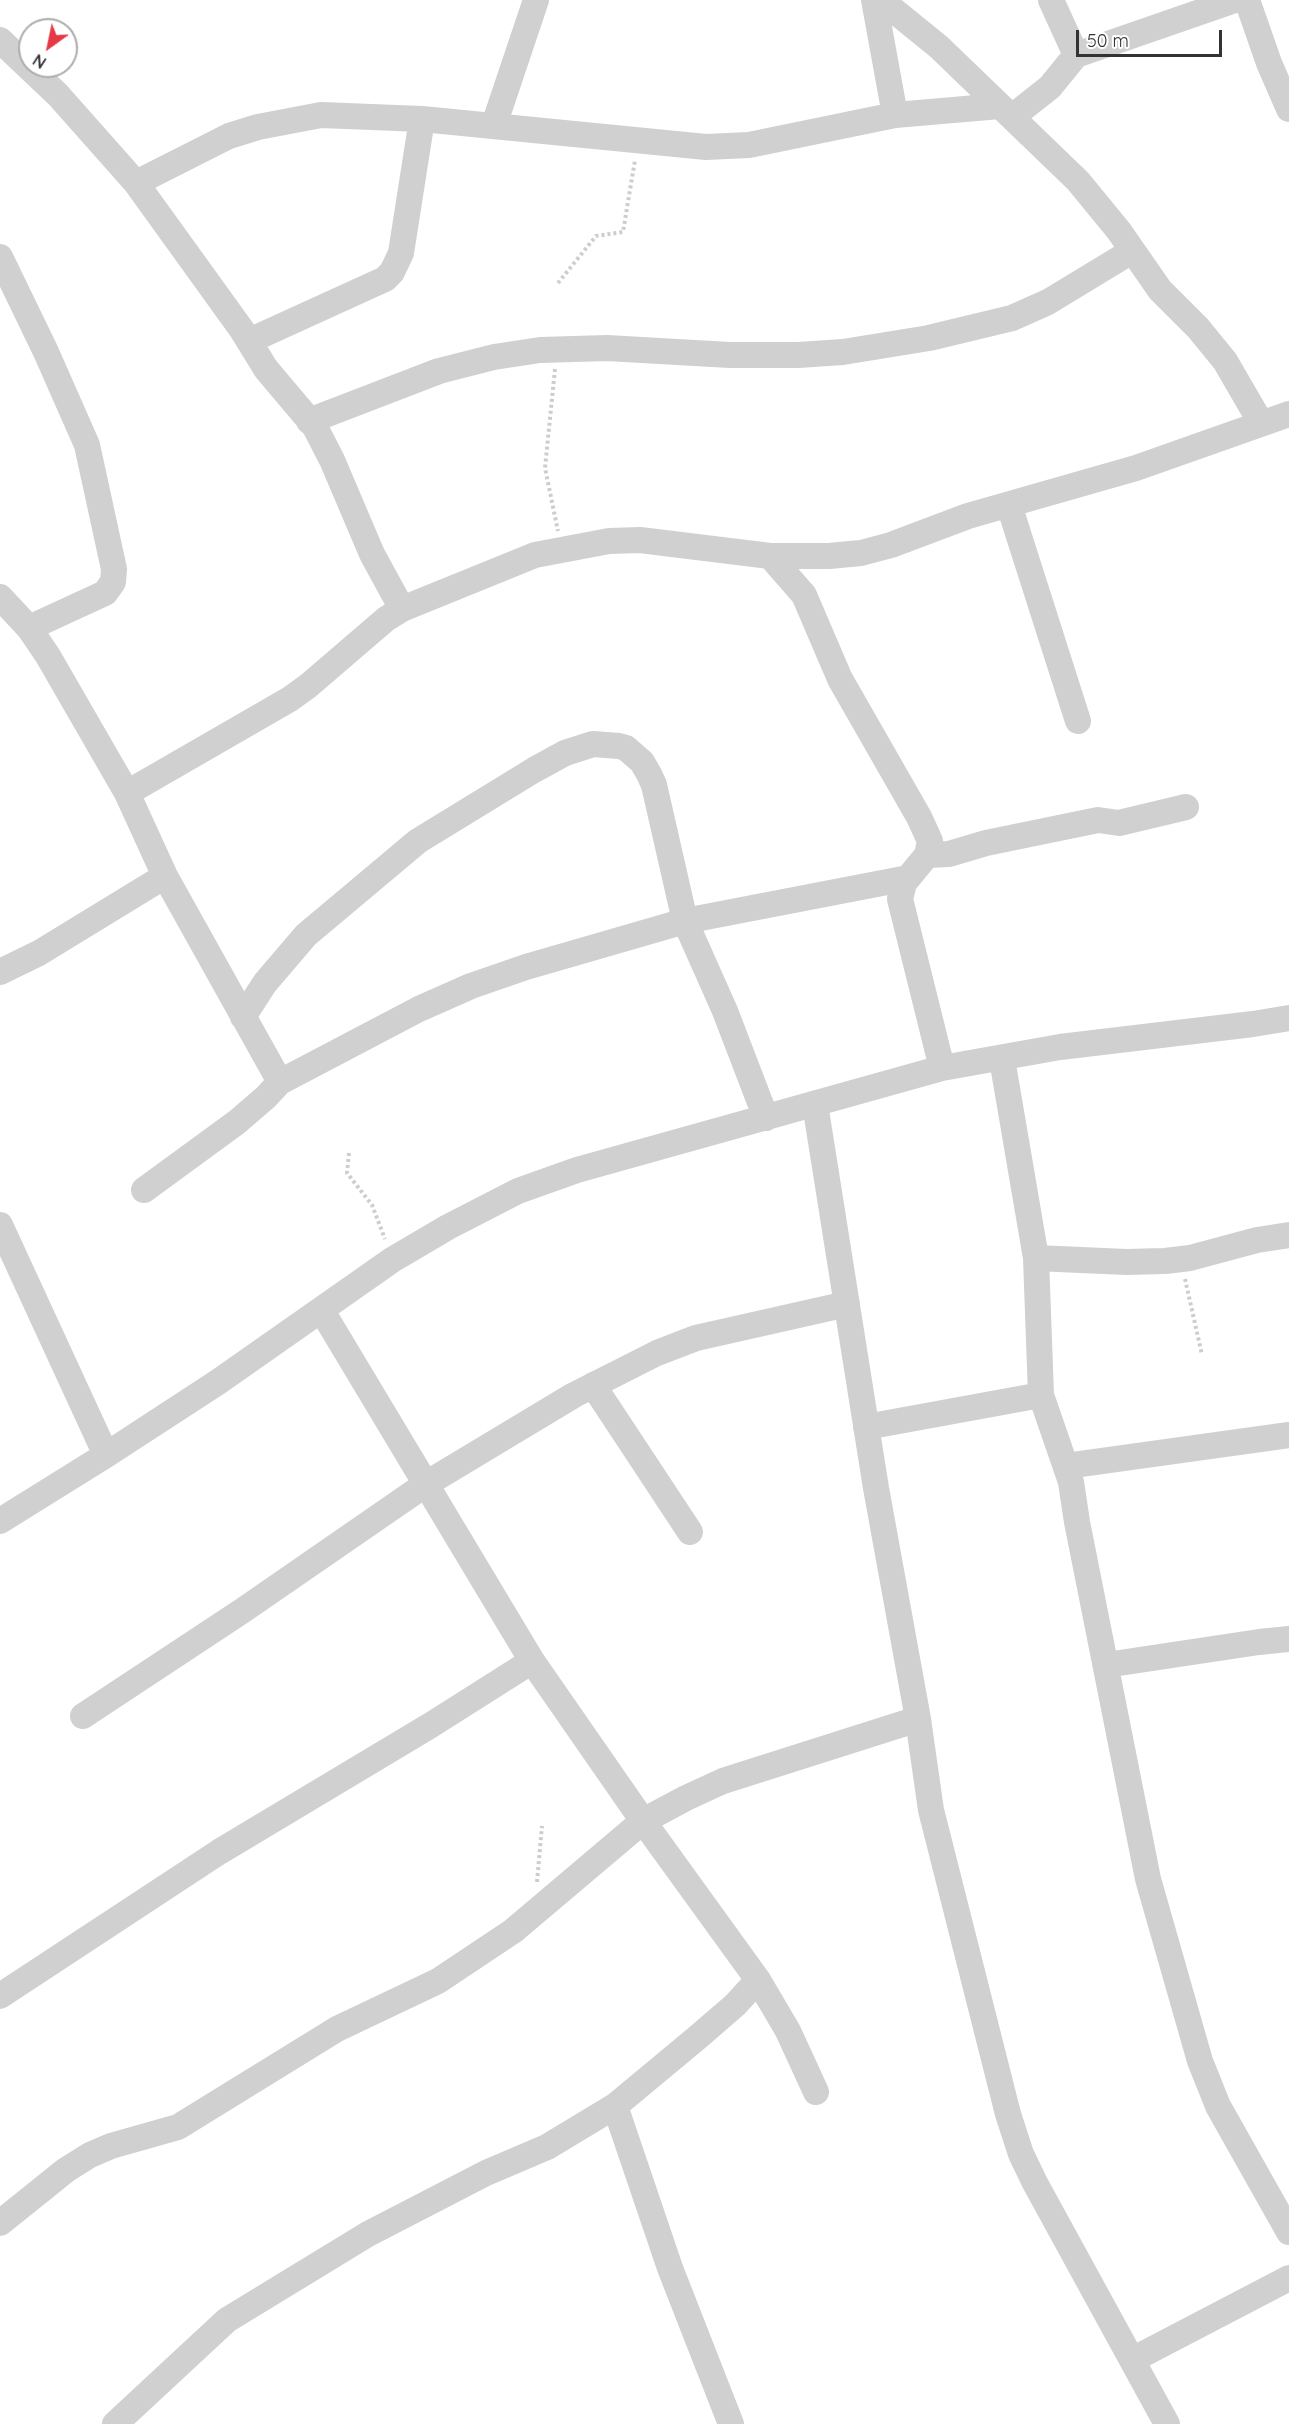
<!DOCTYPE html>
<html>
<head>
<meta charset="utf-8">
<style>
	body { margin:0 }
	#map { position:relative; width:1289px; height:2424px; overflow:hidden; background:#fff; font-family:Quicksand,sans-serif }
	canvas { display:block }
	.north { position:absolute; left:18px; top:18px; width:60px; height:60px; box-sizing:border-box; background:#fff; border:2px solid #adadad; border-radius:50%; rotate:213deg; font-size:16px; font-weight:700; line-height:24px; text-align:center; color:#333 }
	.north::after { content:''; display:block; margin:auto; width:21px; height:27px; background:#e63946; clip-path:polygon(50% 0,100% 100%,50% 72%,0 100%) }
	.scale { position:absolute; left:1076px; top:30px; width:146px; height:27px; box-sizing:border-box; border:3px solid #333; border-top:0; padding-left:8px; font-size:18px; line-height:21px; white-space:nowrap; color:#333; -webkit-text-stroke:4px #fff; paint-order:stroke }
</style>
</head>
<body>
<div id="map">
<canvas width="1289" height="2424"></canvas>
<div class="north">N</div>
<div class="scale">50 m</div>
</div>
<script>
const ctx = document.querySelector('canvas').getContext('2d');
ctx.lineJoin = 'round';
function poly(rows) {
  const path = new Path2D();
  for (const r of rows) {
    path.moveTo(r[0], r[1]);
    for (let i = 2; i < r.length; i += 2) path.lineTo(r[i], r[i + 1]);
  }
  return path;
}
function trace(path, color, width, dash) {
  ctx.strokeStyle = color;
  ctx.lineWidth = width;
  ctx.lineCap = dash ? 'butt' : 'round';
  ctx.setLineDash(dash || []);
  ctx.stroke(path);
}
const path = poly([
	[558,283,596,236,623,232,635,160],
	[555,369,545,468,558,531],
	[349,1153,347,1173,372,1205,385,1239],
	[1185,1279,1202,1355],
	[537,1882,542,1826]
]);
const minor = poly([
	[874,0,895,115],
	[881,0,939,47,1078,181,1119,231,1160,290,1198,328,1225,361,1261,423],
	[1051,0,1076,55,1235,0],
	[1247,0,1269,63,1289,109],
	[0,40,58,95,136,183,242,330,266,369,315,427,332,460,372,554,402,609,386,619,308,686,290,699,127,793],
	[1012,117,1050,87,1076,55],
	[494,125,536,0],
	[136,183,229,136,258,127,321,115,422,119,706,147,749,145,895,115,1000,106],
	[0,257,46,352,87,445,114,569,113,582,105,593,29,628],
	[249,341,385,279,392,272,401,253,422,119],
	[309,421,439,371,494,357,540,350,607,348,730,355,798,355,843,352,929,338,1012,318,1048,302,1132,251],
	[1009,505,1078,721],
	[770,556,804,595,840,679,919,817,930,841,927,855,904,883,900,899,942,1068],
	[0,597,29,628,48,656,127,793,165,876,280,1082,266,1097,237,1122,144,1190],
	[402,609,535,555,609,541,640,540,770,556,829,556,861,553,891,545,968,516,1136,468,1289,414],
	[927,855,949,854,986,843,1098,820,1119,823,1186,807],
	[0,972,39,953,165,876],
	[243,1017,265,983,306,935,418,841,534,770,565,753,593,744,619,746,626,748,642,762,649,774,654,785,685,921,908,878],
	[1002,1059,1036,1258,1041,1395,1071,1482,1077,1522,1148,1879,1200,2061,1218,2106,1289,2232],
	[280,1082,419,1009,471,986,526,967,685,921,725,1011,766,1118],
	[815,1104,876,1488,918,1719,931,1810,1008,2114,1021,2154,1035,2183,1167,2424],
	[0,1225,106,1455],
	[1036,1258,1126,1262,1165,1261,1190,1258,1257,1240,1289,1235],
	[322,1311,532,1661,643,1821,758,1980,788,2031,816,2092],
	[593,1385,690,1532],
	[866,1427,1041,1395],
	[1066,1466,1289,1435],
	[0,1521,106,1455,218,1382,392,1260,448,1227,518,1191,577,1170,942,1068,1060,1047,1253,1024,1289,1018],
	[1106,1665,1259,1642,1289,1639],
	[83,1716,242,1611,426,1484,574,1395,657,1353,696,1338,847,1304],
	[0,1996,219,1852,431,1725,532,1661],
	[615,2106,670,2268,731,2424],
	[0,2223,66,2170,90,2155,111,2146,178,2127,337,2029,438,1981,513,1931,643,1821,686,1798,723,1781,918,1719],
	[1132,2360,1289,2278],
	[115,2424,227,2320,368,2234,486,2173,547,2147,615,2106,698,2037,735,2005,758,1980]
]);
trace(path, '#cdcdcd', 4, [3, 3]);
trace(minor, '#d0d0d0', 26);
</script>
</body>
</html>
